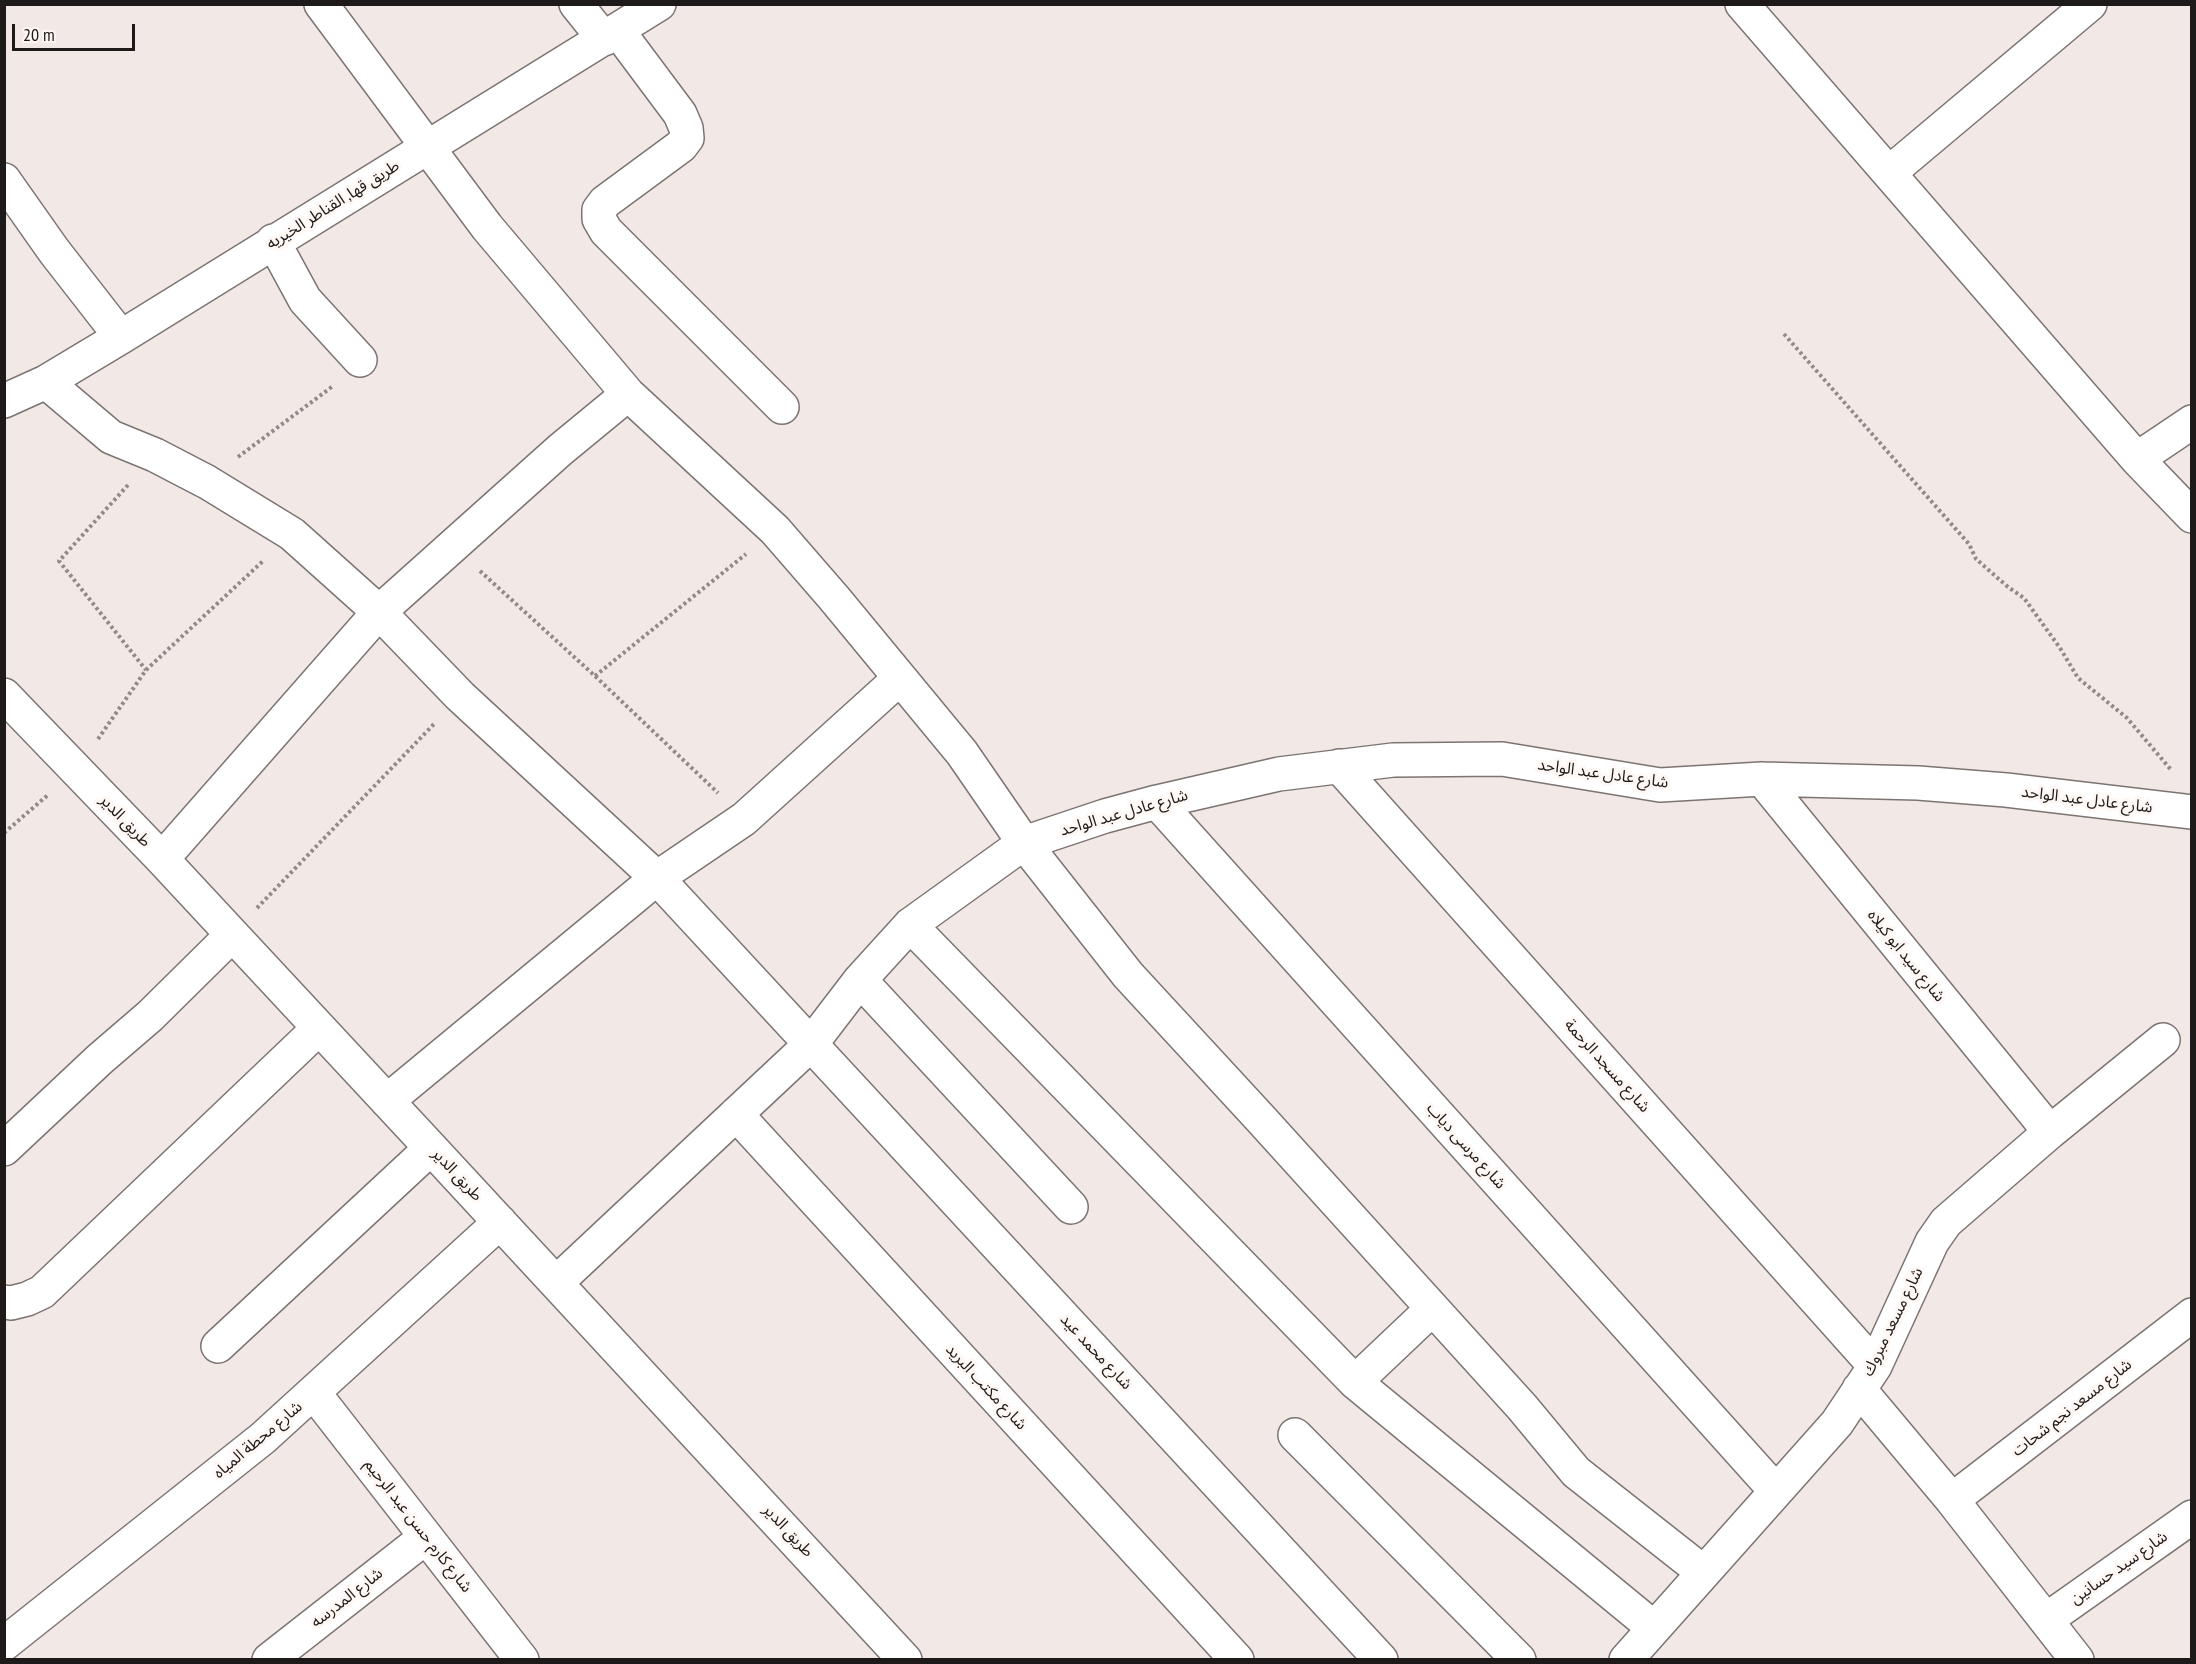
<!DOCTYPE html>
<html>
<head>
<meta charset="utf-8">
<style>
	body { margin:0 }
	#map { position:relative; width:2196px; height:1664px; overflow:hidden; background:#f2e9e6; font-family:"PT Sans Narrow",sans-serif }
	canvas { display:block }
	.frame { position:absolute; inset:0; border:6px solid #1d1a19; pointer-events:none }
	.scale { position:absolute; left:12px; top:24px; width:123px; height:27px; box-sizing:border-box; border:3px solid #1d1a19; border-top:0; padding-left:8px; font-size:18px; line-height:21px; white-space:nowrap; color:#1d1a19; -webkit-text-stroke:4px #fef7f4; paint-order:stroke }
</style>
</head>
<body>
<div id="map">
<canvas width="2196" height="1664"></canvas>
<div class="frame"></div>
<div class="scale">20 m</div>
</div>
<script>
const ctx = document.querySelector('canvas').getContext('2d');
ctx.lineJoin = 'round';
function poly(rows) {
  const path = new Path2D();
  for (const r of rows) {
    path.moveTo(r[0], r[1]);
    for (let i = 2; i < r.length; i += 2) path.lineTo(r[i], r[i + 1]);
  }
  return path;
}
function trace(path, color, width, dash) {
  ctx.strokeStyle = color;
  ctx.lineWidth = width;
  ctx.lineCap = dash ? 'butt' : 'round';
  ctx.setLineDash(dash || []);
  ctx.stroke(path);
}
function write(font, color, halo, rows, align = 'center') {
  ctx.font = font + ' "PT Sans Narrow","Noto Sans Arabic",sans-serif';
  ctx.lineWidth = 6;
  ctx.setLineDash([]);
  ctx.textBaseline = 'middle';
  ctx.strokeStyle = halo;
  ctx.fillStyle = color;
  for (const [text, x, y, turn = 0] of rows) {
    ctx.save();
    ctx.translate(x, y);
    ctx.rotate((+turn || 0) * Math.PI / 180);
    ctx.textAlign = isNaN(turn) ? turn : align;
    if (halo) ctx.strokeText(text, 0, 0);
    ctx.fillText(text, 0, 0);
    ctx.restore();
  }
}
const path = poly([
	[1784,334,1969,544,1976,559,2008,587,2024,598,2060,648,2078,678,2127,718,2172,771],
	[238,457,333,386],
	[128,485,59,561,146,670],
	[480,571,595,676,718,793],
	[595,676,746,554],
	[98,739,146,670,263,561],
	[4,833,49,794],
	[257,908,435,723]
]);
const minor = poly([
	[321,4,487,227,628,394,775,530,834,598,962,753,1024,843,1128,975,1260,1118,1522,1407,1576,1472,1703,1572],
	[576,4,604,39],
	[1742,4,2137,459,2192,516],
	[618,31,680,114,686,128,687,138,681,146,605,202,599,210,599,219,606,231,782,407],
	[1889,173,2090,4],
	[4,180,54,251,121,337],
	[273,241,305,300,360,360],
	[46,382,111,437,155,455,207,482,292,534,379,612,460,696,657,878,1381,1660],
	[4,401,46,382,121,337,659,4],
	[2137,459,2192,422],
	[4,695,162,859,431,1148,905,1660],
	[1339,766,1875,1366],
	[1762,779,2050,1132],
	[1157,802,1775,1490],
	[162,859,379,612,560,450,628,394],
	[910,925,1355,1382,1654,1628],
	[860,980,1071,1207],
	[387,1101,657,878,744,819,900,678],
	[736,1114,1237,1660],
	[4,1149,100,1059,150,1016,232,935],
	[557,1282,811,1044,860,980,910,925,1024,843,1105,816,1157,802,1279,774,1393,760,1502,759,1660,785,1762,779,1918,783,2006,790,2192,812],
	[4,1302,11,1303,27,1299,42,1292,319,1028],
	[218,1346,431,1148],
	[1355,1382,1431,1310],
	[1859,1389,1952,1500,2077,1660],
	[314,1393,522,1660],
	[1295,1435,1519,1660],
	[1952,1500,2192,1315],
	[2046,1620,2192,1517],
	[4,1644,263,1438,500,1222],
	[269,1660,426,1537],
	[1626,1660,1837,1423,1875,1366,1932,1242,1946,1222,2050,1132,2163,1040]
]);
const streetNames = [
	["طريق قها, القناطر الخيريه",333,205,-32],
	["شارع عادل عبد الواحد",1603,774,8],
	["شارع عادل عبد الواحد",2087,800,7],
	["شارع عادل عبد الواحد",1124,813,-16],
	["طريق الدير",125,821,46],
	["شارع سيد ابو كيلاه",1906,956,51],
	["شارع مسجد الرحمة",1607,1066,48],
	["شارع مرسى دياب",1466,1146,48],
	["طريق الدير",457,1175,47],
	["شارع مسعد مبروك",1893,1322,-64],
	["شارع محمد عيد",1096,1352,47],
	["شارع مكتب البريد",986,1387,47],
	["شارع مسعد نجم شحات",2072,1408,-38],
	["شارع محطة المياه",258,1440,-40],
	["شارع كارم حسن عبد الرحيم",418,1526,52],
	["طريق الدير",788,1531,47],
	["شارع سيد حسانين",2119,1568,-35],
	["شارع المدرسه",347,1598,-38]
];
trace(minor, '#7c7471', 36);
trace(path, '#908a88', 4, [3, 3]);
trace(minor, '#fff', 33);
write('16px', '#1d1a19', '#fef7f4', streetNames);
</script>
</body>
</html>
